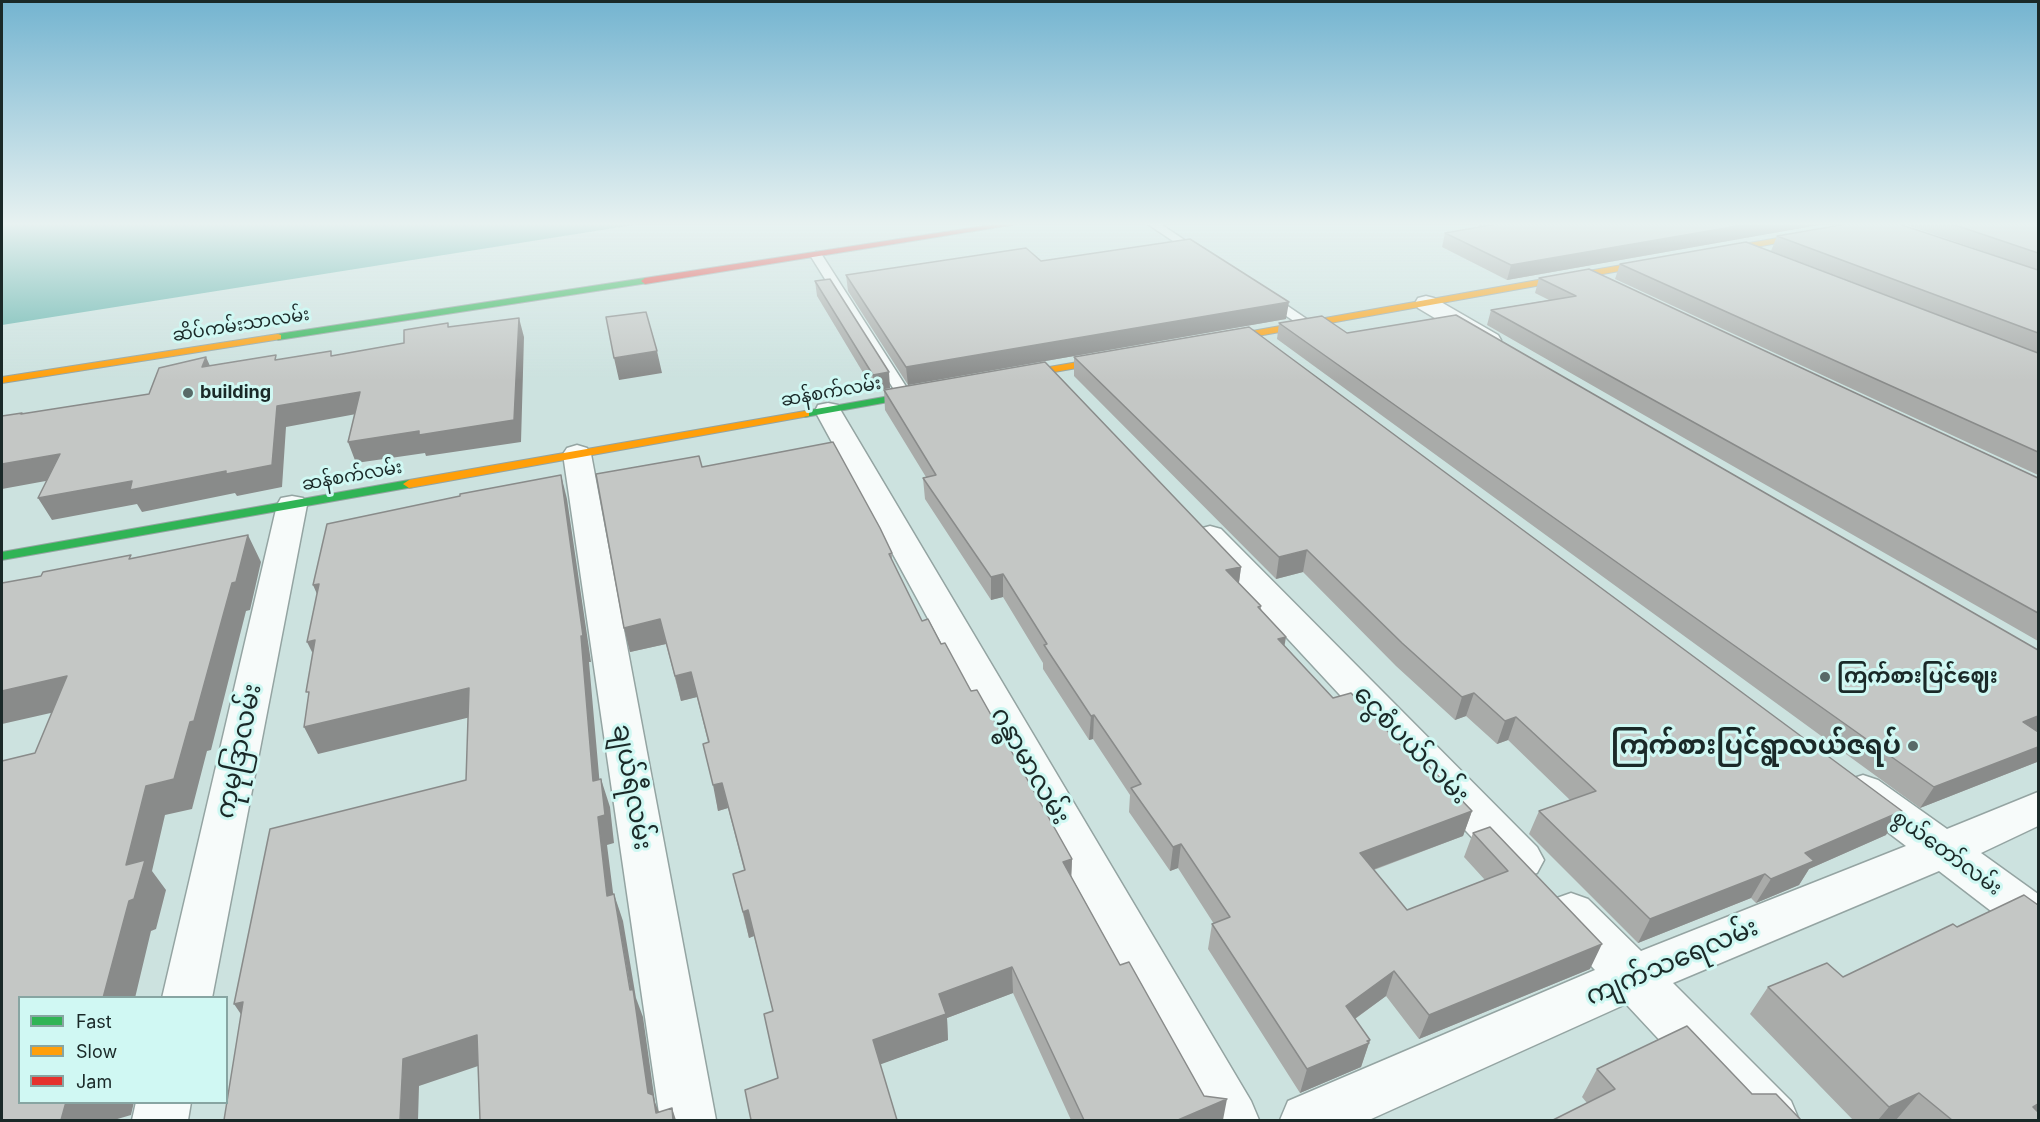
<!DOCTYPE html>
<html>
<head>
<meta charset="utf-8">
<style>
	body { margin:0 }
	#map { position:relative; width:2040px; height:1122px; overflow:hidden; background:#cce2df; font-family:Inter,sans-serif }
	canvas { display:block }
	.frame { position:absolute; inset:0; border:3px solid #1a2928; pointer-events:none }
	.legend { position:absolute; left:18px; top:996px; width:210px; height:108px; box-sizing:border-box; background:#d0f8f3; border:2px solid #87a5a2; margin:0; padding:8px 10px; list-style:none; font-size:18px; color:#1a2928 }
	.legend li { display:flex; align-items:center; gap:12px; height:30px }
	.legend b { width:30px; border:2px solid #87a5a2 }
</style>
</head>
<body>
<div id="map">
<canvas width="2040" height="1122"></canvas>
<div class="frame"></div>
<ul class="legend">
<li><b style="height:8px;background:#30b455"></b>Fast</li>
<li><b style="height:8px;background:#ff9f0a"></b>Slow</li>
<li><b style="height:8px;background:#e5322d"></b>Jam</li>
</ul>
</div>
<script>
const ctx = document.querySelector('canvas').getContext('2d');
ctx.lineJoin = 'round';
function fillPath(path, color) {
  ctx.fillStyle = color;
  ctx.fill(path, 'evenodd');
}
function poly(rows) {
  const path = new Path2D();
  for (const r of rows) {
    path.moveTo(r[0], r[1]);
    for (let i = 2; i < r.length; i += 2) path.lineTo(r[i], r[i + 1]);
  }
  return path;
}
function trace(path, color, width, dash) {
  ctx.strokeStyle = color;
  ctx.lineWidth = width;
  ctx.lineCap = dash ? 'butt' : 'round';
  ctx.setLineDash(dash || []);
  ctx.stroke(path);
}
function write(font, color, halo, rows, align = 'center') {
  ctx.font = font + ' Inter,"Noto Sans Myanmar",sans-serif';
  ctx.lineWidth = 6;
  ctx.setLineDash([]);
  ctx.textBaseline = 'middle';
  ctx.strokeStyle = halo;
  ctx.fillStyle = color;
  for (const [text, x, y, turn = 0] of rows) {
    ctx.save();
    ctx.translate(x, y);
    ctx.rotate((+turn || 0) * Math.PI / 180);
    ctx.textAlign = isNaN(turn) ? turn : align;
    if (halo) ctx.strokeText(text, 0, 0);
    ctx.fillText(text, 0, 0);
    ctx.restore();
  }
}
const water = poly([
	[2,223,646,223,2,325]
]);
const lane = poly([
	[1146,223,1159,223,1204,253,1202,255,1194,255,1146,223],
	[816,252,822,255,912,396,910,399,900,399,898,396,810,255,816,252],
	[1266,293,1270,294,1314,324,1313,327,1303,327,1262,300,1260,297,1266,293]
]);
const street = poly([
	[1426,296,1434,298,1498,335,1501,340,1498,345,1489,347,1480,345,1418,308,1415,303,1418,298,1426,296],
	[828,403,838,405,841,411,1251,1101,1259,1120,1201,1120,815,411,818,405,828,403],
	[577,445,587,448,591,454,716,1120,660,1120,563,454,567,448,577,445],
	[292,496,303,498,307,505,212,998,162,998,277,505,281,498,292,496],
	[1210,526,1221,529,1537,847,1544,860,1537,873,1521,878,1505,873,1199,543,1194,536,1199,529,1210,526],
	[1863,775,1878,780,1947,829,2038,792,2038,826,1981,853,2038,894,2038,940,2021,934,1939,871,1673,983,1791,1101,1799,1120,1734,1120,1626,1004,1369,1120,1280,1120,1288,1101,1595,970,1554,927,1547,913,1554,899,1571,893,1588,899,1641,951,1906,846,1848,802,1842,791,1848,780,1863,775],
	[136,1102,191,1102,188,1120,132,1120,136,1102]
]);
const fast = poly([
	[645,278,649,281,648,283,278,340,273,337,278,334,645,278],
	[929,389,934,392,933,394,805,417,799,414,805,411,929,389],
	[409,480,415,484,413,487,2,560,2,552,409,480]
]);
const slow = poly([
	[1864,223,1883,223,1709,256,1705,253,1709,250,1864,223],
	[1661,258,1664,259,1664,263,1213,344,1208,341,1213,338,1661,258],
	[278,334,281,335,281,339,2,383,2,377,278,334],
	[1118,355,1122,356,1122,360,1009,380,1004,377,1009,374,1118,355],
	[805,411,809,412,809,416,409,488,403,484,409,480,805,411]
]);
const jam = poly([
	[1003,223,1024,223,645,284,641,281,645,278,1003,223]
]);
const wall = poly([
	[1473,223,1830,223,1507,280,1442,247,1445,233,1481,227],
	[1901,223,2038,223,2038,353,1771,251,1777,236,2008,260],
	[1041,261,1286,319,908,385,848,291,846,275],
	[1620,264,2038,353,2038,475,1615,279],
	[1539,278,2038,478,2038,641,1487,325,1491,310,1549,300,1535,293],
	[815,281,890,388,874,391,817,296],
	[1279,323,1347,333,2038,730,2037,731,2037,762,1920,808,1277,339],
	[1074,357,1886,835,1809,869,1799,885,1756,903,1751,898,1638,943,1529,834,1539,811,1570,800,1508,740,1497,744,1466,716,1455,720,1396,666,1303,572,1276,579,1074,376],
	[884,390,1241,567,1239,583,1261,606,1261,609,1285,646,1333,698,1418,763,1472,811,1463,836,1374,870,1407,910,1485,880,1464,857,1473,833,1490,827,1590,969,1419,1039,1386,996,1355,1019,1370,1040,1361,1067,1300,1093,1208,949,1212,924,1214,924,1178,868,1170,871,1129,812,1130,795,1093,739,1089,740,1043,669,1043,663,1003,597,991,600,925,499,923,478,926,477,885,410],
	[702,467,892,553,892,561,922,621,941,644,971,691,1072,859,1071,876,1120,965,1204,1096,1223,1120,1071,1120,1013,993,947,1018,948,1040,880,1064,778,1078,773,1011,754,936,749,938,733,874,744,870,728,808,718,811,708,742,697,697,681,701,666,644,630,652,624,628],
	[1843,977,2038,1120,1853,1120,1750,1014,1768,987],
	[1597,1069,1752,1094,1587,1103,1582,1097]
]);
const shadedWall = poly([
	[1755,223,1830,223,1507,280,1511,265],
	[1289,302,1286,319,908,385,906,367],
	[519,318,524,337,521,442,426,456,425,453,356,463,348,442],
	[657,351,662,373,619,380,614,358],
	[206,357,215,377,202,367],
	[889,372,890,388,874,391,873,375],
	[360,392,367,412,286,427,282,487,237,496,235,493,142,512,137,504,52,520,38,498,277,406],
	[60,454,73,476,2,489,2,464],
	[561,475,567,499,591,662,589,662,602,809,593,781],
	[248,535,261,562,250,610,246,611,211,750,207,751,192,809,165,815,152,871,166,890,156,929,151,931,135,998,103,998,126,865,146,786,190,722,232,583],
	[1307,550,1303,572,1276,579,1279,557],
	[1241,567,1238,589,1226,570],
	[1003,574,1003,597,991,600,991,577],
	[319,584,324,610,313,585],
	[660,619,666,644,630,652,624,628],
	[1286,637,1282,660,1278,639],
	[315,640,320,668,307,642],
	[691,672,697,697,681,701,675,676],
	[67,676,86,705,2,724,2,691],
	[469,688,479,715,318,754,304,727],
	[1474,693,1466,716,1455,720,1462,697],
	[1094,715,1093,739,1089,740,1091,716],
	[2038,716,2038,730,2008,743,2023,722],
	[1516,717,1508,740,1497,744,1505,721],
	[2038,747,2038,760,2037,762,1920,808,1934,787],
	[601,779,610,807,614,843,607,845,617,924,607,896,598,817],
	[722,783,728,808,718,811,713,785],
	[1472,811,1463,836,1353,877,1360,853],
	[1902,811,1886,835,1809,869,1799,885,1756,903,1771,879,1805,853],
	[1181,844,1178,868,1170,871,1173,847],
	[1072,859,1071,885,1063,862],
	[1765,874,1751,898,1638,943,1650,919],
	[614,894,623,921,636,998,643,1017,655,1102,662,1120,659,1120,648,1093],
	[748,910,754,936,749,938,743,912],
	[1602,944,1590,969,1419,1039,1429,1015],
	[1012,967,1013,993,947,1018,948,1040,876,1066,873,1040,939,994],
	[1394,971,1386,996,1338,1031,1346,1006],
	[243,1002,253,1032,234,1004],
	[477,1035,490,1062,419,1086,418,1120,400,1120,403,1059],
	[1370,1040,1361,1067,1300,1093,1307,1069],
	[1919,1093,1896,1120,1878,1120,1889,1107],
	[1227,1099,1223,1120,1178,1120],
	[66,1102,134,1102,131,1115,114,1120,61,1120],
	[2038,1104,2038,1115,2033,1107],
	[672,1108,676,1120,673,1120]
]);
const building = poly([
	[1502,223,1755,223,1511,265,1445,233,1502,223],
	[1852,223,1896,223,2038,270,2038,333,1777,236,1852,223],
	[1949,223,2038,223,2038,253,1949,223],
	[1190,239,1289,302,906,367,846,275,1026,248,1041,261,1190,239],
	[1746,242,2038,353,2038,452,1620,264,1746,242],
	[1589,269,2038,478,2038,613,1491,310,1576,296,1539,278,1589,269],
	[830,279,889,372,873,375,815,281,830,279],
	[646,312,657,351,614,358,606,317,646,312],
	[1456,315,2038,650,2038,716,2023,722,2038,732,2038,747,1934,787,1279,323,1322,316,1347,333,1456,315],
	[519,318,514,420,419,435,419,431,348,442,360,392,277,406,272,465,226,474,226,471,130,490,132,481,38,498,60,454,2,464,2,416,22,413,21,414,149,394,159,368,206,357,202,367,276,355,275,360,331,351,331,356,404,343,404,330,448,323,448,327,519,318],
	[1249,327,1902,811,1805,853,1814,861,1771,879,1765,874,1650,919,1539,811,1596,791,1516,717,1505,721,1474,693,1462,697,1402,643,1307,550,1279,557,1074,357,1249,327],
	[1045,362,1241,567,1226,570,1261,606,1258,607,1286,637,1278,639,1333,698,1351,693,1418,763,1424,761,1472,811,1360,853,1407,910,1508,871,1473,833,1490,827,1602,944,1429,1015,1394,971,1346,1006,1370,1040,1367,1041,1369,1043,1307,1069,1212,924,1230,917,1181,844,1173,847,1131,788,1141,784,1094,715,1091,716,1044,645,1047,644,1003,574,991,577,923,478,936,475,884,390,1045,362],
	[833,442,880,528,892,553,889,554,922,621,928,619,941,644,945,643,971,691,977,690,1072,859,1063,862,1120,965,1129,962,1204,1096,1227,1099,1178,1120,1084,1120,1012,967,939,994,946,1014,873,1040,897,1120,751,1120,745,1090,778,1078,764,1014,773,1011,748,910,743,912,733,874,745,870,722,783,713,785,703,744,709,742,691,672,675,676,660,619,624,628,596,474,699,456,702,467,833,442],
	[561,475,583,636,581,636,593,781,601,779,605,815,598,817,607,896,614,894,630,990,633,989,648,1093,653,1095,656,1113,672,1108,673,1120,480,1120,477,1035,403,1059,400,1120,224,1120,243,1002,234,1004,270,829,466,780,469,688,304,727,309,692,306,692,315,640,307,642,319,584,313,585,327,524,460,496,460,494,561,475],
	[248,535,236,582,232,583,194,721,190,722,174,779,146,786,126,865,145,860,134,899,129,901,103,998,20,998,20,1102,66,1102,61,1120,2,1120,2,761,35,753,67,676,2,691,2,583,41,576,43,572,131,555,129,559,248,535],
	[2024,895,2038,905,2038,1104,2033,1107,2038,1112,2038,1120,1952,1120,1919,1093,1889,1107,1768,987,1827,963,1843,977,1953,924,1957,927,2024,895],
	[1687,1026,1752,1094,1776,1094,1801,1120,1553,1120,1615,1089,1597,1069,1687,1026]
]);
const markers = [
	[188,393,6,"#586a68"],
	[1825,677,6,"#586a68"],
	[1913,746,6,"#586a68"]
];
const farStreetnames = [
	["ဆိပ်ကမ်းသာလမ်း",241,325,-9],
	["ဆန်စက်လမ်း",831,392,-10],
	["ဆန်စက်လမ်း",352,476,-10]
];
const farPoinames = [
	["building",200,393]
];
const poiNames = [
	["ကြက်စားပြင်ဈေး",1837,677]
];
const streetNames = [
	["စွယ်တော်လမ်း",1947,853,36]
];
const nearStreetnames = [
	["ငွေစံပယ်လမ်း",1411,745,46],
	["ကုမုဒြာလမ်း",239,751,-78],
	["ဂန္ဓာမာလမ်း",1030,766,60],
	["ချယ်ရီလမ်း",632,787,80],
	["ကျက်သရေလမ်း",1672,962,-23]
];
const nearPoinames = [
	["ကြက်စားပြင်ရွာလယ်ဇရပ်",1901,746]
];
fillPath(water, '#66b4ad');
trace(lane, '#94a4a2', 3);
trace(street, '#94a4a2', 3);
trace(fast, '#94a4a2', 2);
trace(slow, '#94a4a2', 2);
trace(jam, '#94a4a2', 2);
fillPath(lane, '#f7fbfa');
fillPath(street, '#f7fbfa');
fillPath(fast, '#30b455');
fillPath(slow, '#ff9f0a');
fillPath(jam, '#e5322d');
fillPath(wall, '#a9aba9');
fillPath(shadedWall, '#898b8a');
fillPath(building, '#c4c7c5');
trace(building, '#898b8a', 1.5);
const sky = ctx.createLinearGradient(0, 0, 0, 380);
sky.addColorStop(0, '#74b4d0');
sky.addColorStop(0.59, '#e8f2f1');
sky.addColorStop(1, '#e8f2f100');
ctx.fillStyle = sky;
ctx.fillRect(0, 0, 2040, 380);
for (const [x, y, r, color] of markers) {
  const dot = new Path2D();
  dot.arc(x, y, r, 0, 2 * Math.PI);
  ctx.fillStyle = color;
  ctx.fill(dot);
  trace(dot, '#d0f8f3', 2);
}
write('18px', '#1a2928', '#d0f8f3', farStreetnames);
write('bold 18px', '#1a2928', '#d0f8f3', farPoinames, 'left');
write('bold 21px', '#1a2928', '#d0f8f3', poiNames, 'left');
write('21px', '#1a2928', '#d0f8f3', streetNames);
write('26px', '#1a2928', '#d0f8f3', nearStreetnames);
write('bold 26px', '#1a2928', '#d0f8f3', nearPoinames, 'right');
</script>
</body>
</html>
